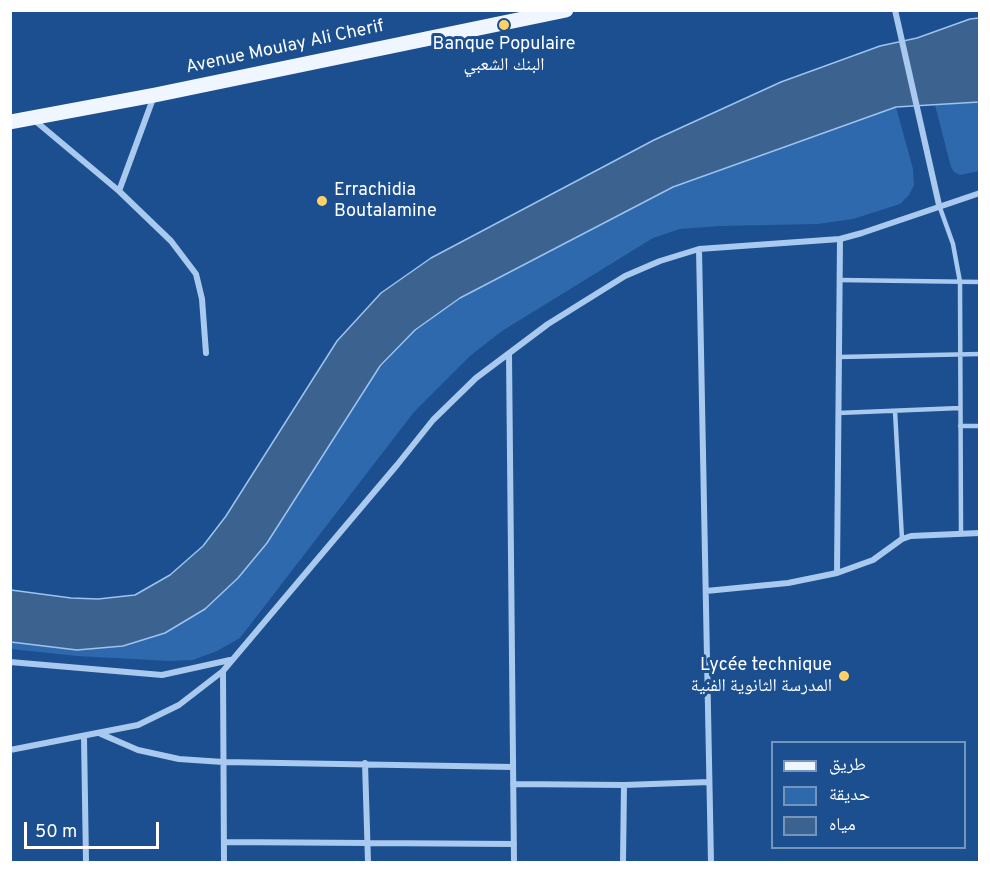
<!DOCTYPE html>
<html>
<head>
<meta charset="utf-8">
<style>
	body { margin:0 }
	#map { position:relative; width:990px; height:873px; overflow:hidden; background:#1b4f8f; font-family:Overpass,"Noto Naskh Arabic",sans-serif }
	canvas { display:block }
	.frame { position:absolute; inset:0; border:12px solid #fff; pointer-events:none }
	.legend { position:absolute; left:771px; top:741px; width:195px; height:108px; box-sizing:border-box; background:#1b4f8f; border:2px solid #7695bc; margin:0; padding:8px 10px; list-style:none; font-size:18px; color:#fff }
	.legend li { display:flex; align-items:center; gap:12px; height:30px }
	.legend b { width:30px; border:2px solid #7695bc }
	.scale { position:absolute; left:24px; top:822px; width:135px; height:27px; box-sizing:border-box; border:3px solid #fff; border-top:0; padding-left:8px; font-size:18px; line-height:21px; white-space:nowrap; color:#fff; -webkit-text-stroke:4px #1b4f8f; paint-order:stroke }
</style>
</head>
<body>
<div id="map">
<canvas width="990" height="873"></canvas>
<div class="frame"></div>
<ul class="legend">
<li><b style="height:8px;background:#f0f6ff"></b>طريق</li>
<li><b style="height:16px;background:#2e69ad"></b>حديقة</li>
<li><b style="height:16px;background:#3c6290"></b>مياه</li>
</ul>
<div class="scale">50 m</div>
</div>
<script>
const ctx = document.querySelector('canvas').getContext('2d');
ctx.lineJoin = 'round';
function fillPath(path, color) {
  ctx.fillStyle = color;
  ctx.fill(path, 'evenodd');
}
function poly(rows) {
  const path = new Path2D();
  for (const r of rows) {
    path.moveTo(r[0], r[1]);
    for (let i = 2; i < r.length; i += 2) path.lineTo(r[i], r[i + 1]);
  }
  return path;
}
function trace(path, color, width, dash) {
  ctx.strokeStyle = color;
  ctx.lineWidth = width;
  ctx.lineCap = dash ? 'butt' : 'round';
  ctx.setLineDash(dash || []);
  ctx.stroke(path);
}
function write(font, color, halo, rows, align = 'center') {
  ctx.font = font + ' Overpass,"Noto Naskh Arabic",sans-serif';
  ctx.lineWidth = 6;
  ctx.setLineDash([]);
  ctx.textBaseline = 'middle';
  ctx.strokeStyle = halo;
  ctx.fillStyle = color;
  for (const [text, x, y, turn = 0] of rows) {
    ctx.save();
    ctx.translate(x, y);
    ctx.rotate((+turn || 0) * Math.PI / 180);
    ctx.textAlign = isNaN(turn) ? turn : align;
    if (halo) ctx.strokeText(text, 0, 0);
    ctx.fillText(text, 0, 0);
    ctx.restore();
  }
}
const green = poly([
	[979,102,979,171,960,175,954,172,951,167,935,105],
	[896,107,913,169,914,185,909,195,900,204,853,219,818,224,720,226,680,229,653,238,502,331,470,356,414,412,240,638,217,651,193,660,169,661,77,656,11,649,11,642,77,650,123,646,415,330,460,298,673,187]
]);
const water = poly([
	[979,18,979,102,896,107,673,187,460,298,415,330,380,366,267,543,238,578,205,609,165,633,123,646,77,650,11,642,11,590,71,598,98,599,135,595,170,575,203,546,226,516,337,341,381,293,431,258,654,140,781,82,880,46,917,38,970,19,979,18]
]);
const lane = poly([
	[939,205,953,244,960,282,961,533],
	[840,280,980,282],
	[839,357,980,354],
	[895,411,902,539],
	[838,413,960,408],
	[960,426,980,426]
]);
const street = poly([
	[895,10,939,205],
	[33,119,119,191,171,241,196,274,202,299,206,353],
	[119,191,154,96],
	[699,249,711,862],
	[509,354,514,862],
	[837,573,840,239],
	[706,591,788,583,837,573,873,560,902,539,911,536,980,533],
	[10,662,162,675,230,660],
	[223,671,224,862],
	[101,734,138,750,179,759,223,762,513,767],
	[84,737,86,862],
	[10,750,138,725,179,705,223,671,397,465,433,420,476,378,548,324,625,276,660,261,699,249,840,239,862,233,980,193],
	[365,763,368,862],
	[513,784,624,785,709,782],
	[224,842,514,844],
	[623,862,624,785]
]);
const primary = poly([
	[10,122,155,95,566,10]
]);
const markers = [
	[504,25,6,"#ffd166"],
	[322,201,6,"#ffd166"],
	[844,676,6,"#ffd166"]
];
const poiNames = [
	["Banque Populaire",504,45],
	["البنك الشعبي",504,66],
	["Errachidia",334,191,"left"],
	["Boutalamine",334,212,"left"],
	["Lycée technique",832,666,"right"],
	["المدرسة الثانوية الفنية",832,687,"right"]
];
const streetNames = [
	["Avenue Moulay Ali Cherif",285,48,-12]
];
fillPath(green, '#2e69ad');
fillPath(water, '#3c6290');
trace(water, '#9cc4f0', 1.5);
trace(lane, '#a9c9ee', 4.5);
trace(street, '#a9c9ee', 6);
trace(primary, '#f0f6ff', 15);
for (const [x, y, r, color] of markers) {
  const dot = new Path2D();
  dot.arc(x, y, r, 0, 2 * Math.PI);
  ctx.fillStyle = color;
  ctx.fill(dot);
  trace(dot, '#1b4f8f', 2);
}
write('18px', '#fff', '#1b4f8f', poiNames);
write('18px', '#fff', '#1b4f8f', streetNames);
</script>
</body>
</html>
